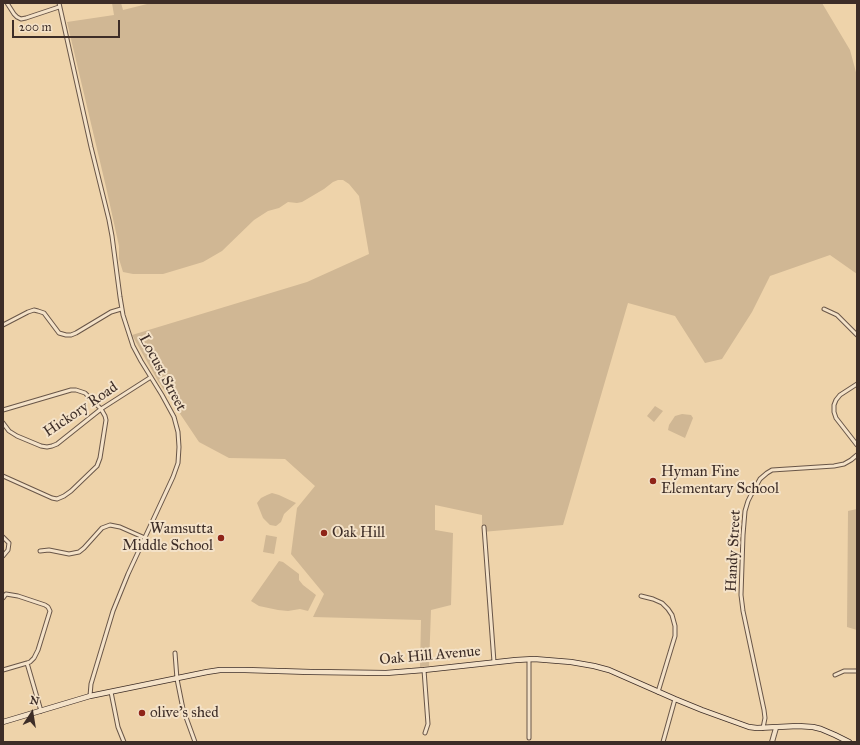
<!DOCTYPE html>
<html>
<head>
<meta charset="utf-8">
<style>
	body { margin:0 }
	#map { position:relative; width:860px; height:745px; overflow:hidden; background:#eed3aa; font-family:"IM FELL Great Primer",serif }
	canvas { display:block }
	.frame { position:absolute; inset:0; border:4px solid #3d2d27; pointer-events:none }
	.north { position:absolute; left:12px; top:693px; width:40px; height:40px; -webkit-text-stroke:3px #f4e2c8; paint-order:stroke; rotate:12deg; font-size:11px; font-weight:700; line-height:16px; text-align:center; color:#3d2d27 }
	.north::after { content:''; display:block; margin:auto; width:14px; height:18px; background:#3d2d27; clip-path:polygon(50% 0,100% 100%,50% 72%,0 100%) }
	.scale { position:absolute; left:12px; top:20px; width:108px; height:18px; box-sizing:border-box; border:2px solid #3d2d27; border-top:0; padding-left:5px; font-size:12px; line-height:14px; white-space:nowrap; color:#3d2d27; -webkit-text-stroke:3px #f4e2c8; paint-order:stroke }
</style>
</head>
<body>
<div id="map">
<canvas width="860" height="745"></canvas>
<div class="frame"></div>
<div class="north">N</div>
<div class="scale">200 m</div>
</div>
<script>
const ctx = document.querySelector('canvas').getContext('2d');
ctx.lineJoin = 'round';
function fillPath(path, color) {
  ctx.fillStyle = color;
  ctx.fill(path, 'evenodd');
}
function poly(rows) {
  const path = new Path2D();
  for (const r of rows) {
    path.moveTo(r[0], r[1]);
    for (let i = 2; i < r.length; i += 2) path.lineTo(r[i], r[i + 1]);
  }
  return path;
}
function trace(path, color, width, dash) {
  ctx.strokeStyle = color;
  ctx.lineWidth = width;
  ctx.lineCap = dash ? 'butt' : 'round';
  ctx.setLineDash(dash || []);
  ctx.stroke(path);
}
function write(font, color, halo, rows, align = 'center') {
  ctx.font = font + ' "IM FELL Great Primer",serif';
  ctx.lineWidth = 4;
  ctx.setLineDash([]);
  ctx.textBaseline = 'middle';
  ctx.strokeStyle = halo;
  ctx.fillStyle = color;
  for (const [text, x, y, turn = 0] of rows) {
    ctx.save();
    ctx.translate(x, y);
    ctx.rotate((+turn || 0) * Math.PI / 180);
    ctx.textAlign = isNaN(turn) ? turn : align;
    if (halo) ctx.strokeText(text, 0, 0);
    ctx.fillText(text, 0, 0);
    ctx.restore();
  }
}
const green = poly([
	[112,3,121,3,123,10,151,3,822,3,850,50,857,76,857,274,830,255,770,276,752,312,722,359,705,363,675,316,628,303,563,525,482,532,482,515,435,505,435,530,453,533,451,605,431,610,429,666,420,667,421,620,313,617,324,594,291,554,297,508,315,486,285,459,229,458,199,442,158,381,132,335,307,282,369,254,359,196,349,184,343,180,338,180,333,182,324,189,302,202,297,203,288,202,279,208,268,211,254,220,222,251,203,262,163,274,133,274,123,272,119,259,119,246,106,187,67,22,114,15],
	[655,406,663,411,654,422,647,416],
	[682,414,691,415,693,418,685,438,668,430,669,425,675,416],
	[272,493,279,495,296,503,284,514,281,522,276,526,270,525,263,518,257,503,261,498,267,495],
	[857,509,857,630,847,627,848,511],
	[266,535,277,537,274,554,263,552],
	[279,561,283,562,299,574,299,580,303,585,316,595,308,611,300,609,288,611,278,610,259,606,251,601]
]);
const minor = poly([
	[7,3,14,14,17,17,21,19,26,18,59,7],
	[59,3,91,147,109,220,112,236,120,297,123,315,133,346,141,361,162,395,174,417,178,432,179,447,178,463,173,477,128,574,113,611,91,684,90,696],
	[824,309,837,315,857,335],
	[3,325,28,312,34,310,38,311,44,313,59,333,66,335,71,335,76,333,111,312,121,309],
	[857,384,840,395,836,400,834,405,834,412,836,418,857,445],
	[3,410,71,390,76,390,85,393,101,409,105,416,106,420,100,458,97,466,71,491,64,496,57,499,52,498,3,476],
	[3,423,9,431,17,436,41,446,47,447,52,446,57,444,101,409,151,377],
	[484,527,494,662],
	[3,537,9,543,8,550,3,556],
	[40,551,49,550,69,554,79,552,84,548,102,528,110,525,120,527,145,538],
	[641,596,653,599,662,603,668,609,672,615,675,626,675,636,658,692],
	[3,598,6,594,18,596,45,605,48,607,50,611,38,650,34,658,30,662,27,663,3,670],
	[175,653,177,679,183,709,195,742],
	[529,660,529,738],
	[27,663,41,711],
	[424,670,428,724,425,733],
	[835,675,844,671,857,671],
	[111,692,118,727,124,742],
	[763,728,765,718,764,710,743,611,741,595,743,535,745,511,748,501,751,495,760,479,767,473,772,470,834,466,844,464,851,460,857,455],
	[663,742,675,699]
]);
const tertiary = poly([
	[772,742,776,728]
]);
const secondary = poly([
	[3,722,90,696,207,672,220,670,245,670,311,672,386,673,424,670,516,660,534,659,571,662,594,666,609,670,675,699,702,710,749,727,757,728,798,726,813,727,821,729,835,735,849,742]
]);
const markers = [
	[653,481,4,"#8f2418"],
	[324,533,4,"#8f2418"],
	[221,538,4,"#8f2418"],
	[142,713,4,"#8f2418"]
];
const streetNames = [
	["Locust Street",162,373,62],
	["Hickory Road",81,410,-34],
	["Handy Street",734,551,-87],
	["Oak Hill Avenue",430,656,-5]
];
const poiNames = [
	["Hyman Fine",661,472],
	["Elementary School",661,489],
	["Wamsutta",213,529,"right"],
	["Middle School",213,546,"right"],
	["Oak Hill",332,533],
	["olive's shed",150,713]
];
fillPath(green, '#d0b794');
trace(minor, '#695648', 5);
trace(tertiary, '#695648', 6);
trace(secondary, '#3d2d27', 6);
trace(minor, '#f4e2c8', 3);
trace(tertiary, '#f4e2c8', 4);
trace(secondary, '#f4e2c8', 4.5);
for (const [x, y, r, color] of markers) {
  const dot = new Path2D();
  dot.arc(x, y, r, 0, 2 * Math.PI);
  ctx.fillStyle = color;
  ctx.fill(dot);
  trace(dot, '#f4e2c8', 1.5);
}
write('15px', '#3d2d27', '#f4e2c8', streetNames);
write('15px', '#3d2d27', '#f4e2c8', poiNames, 'left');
</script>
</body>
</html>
